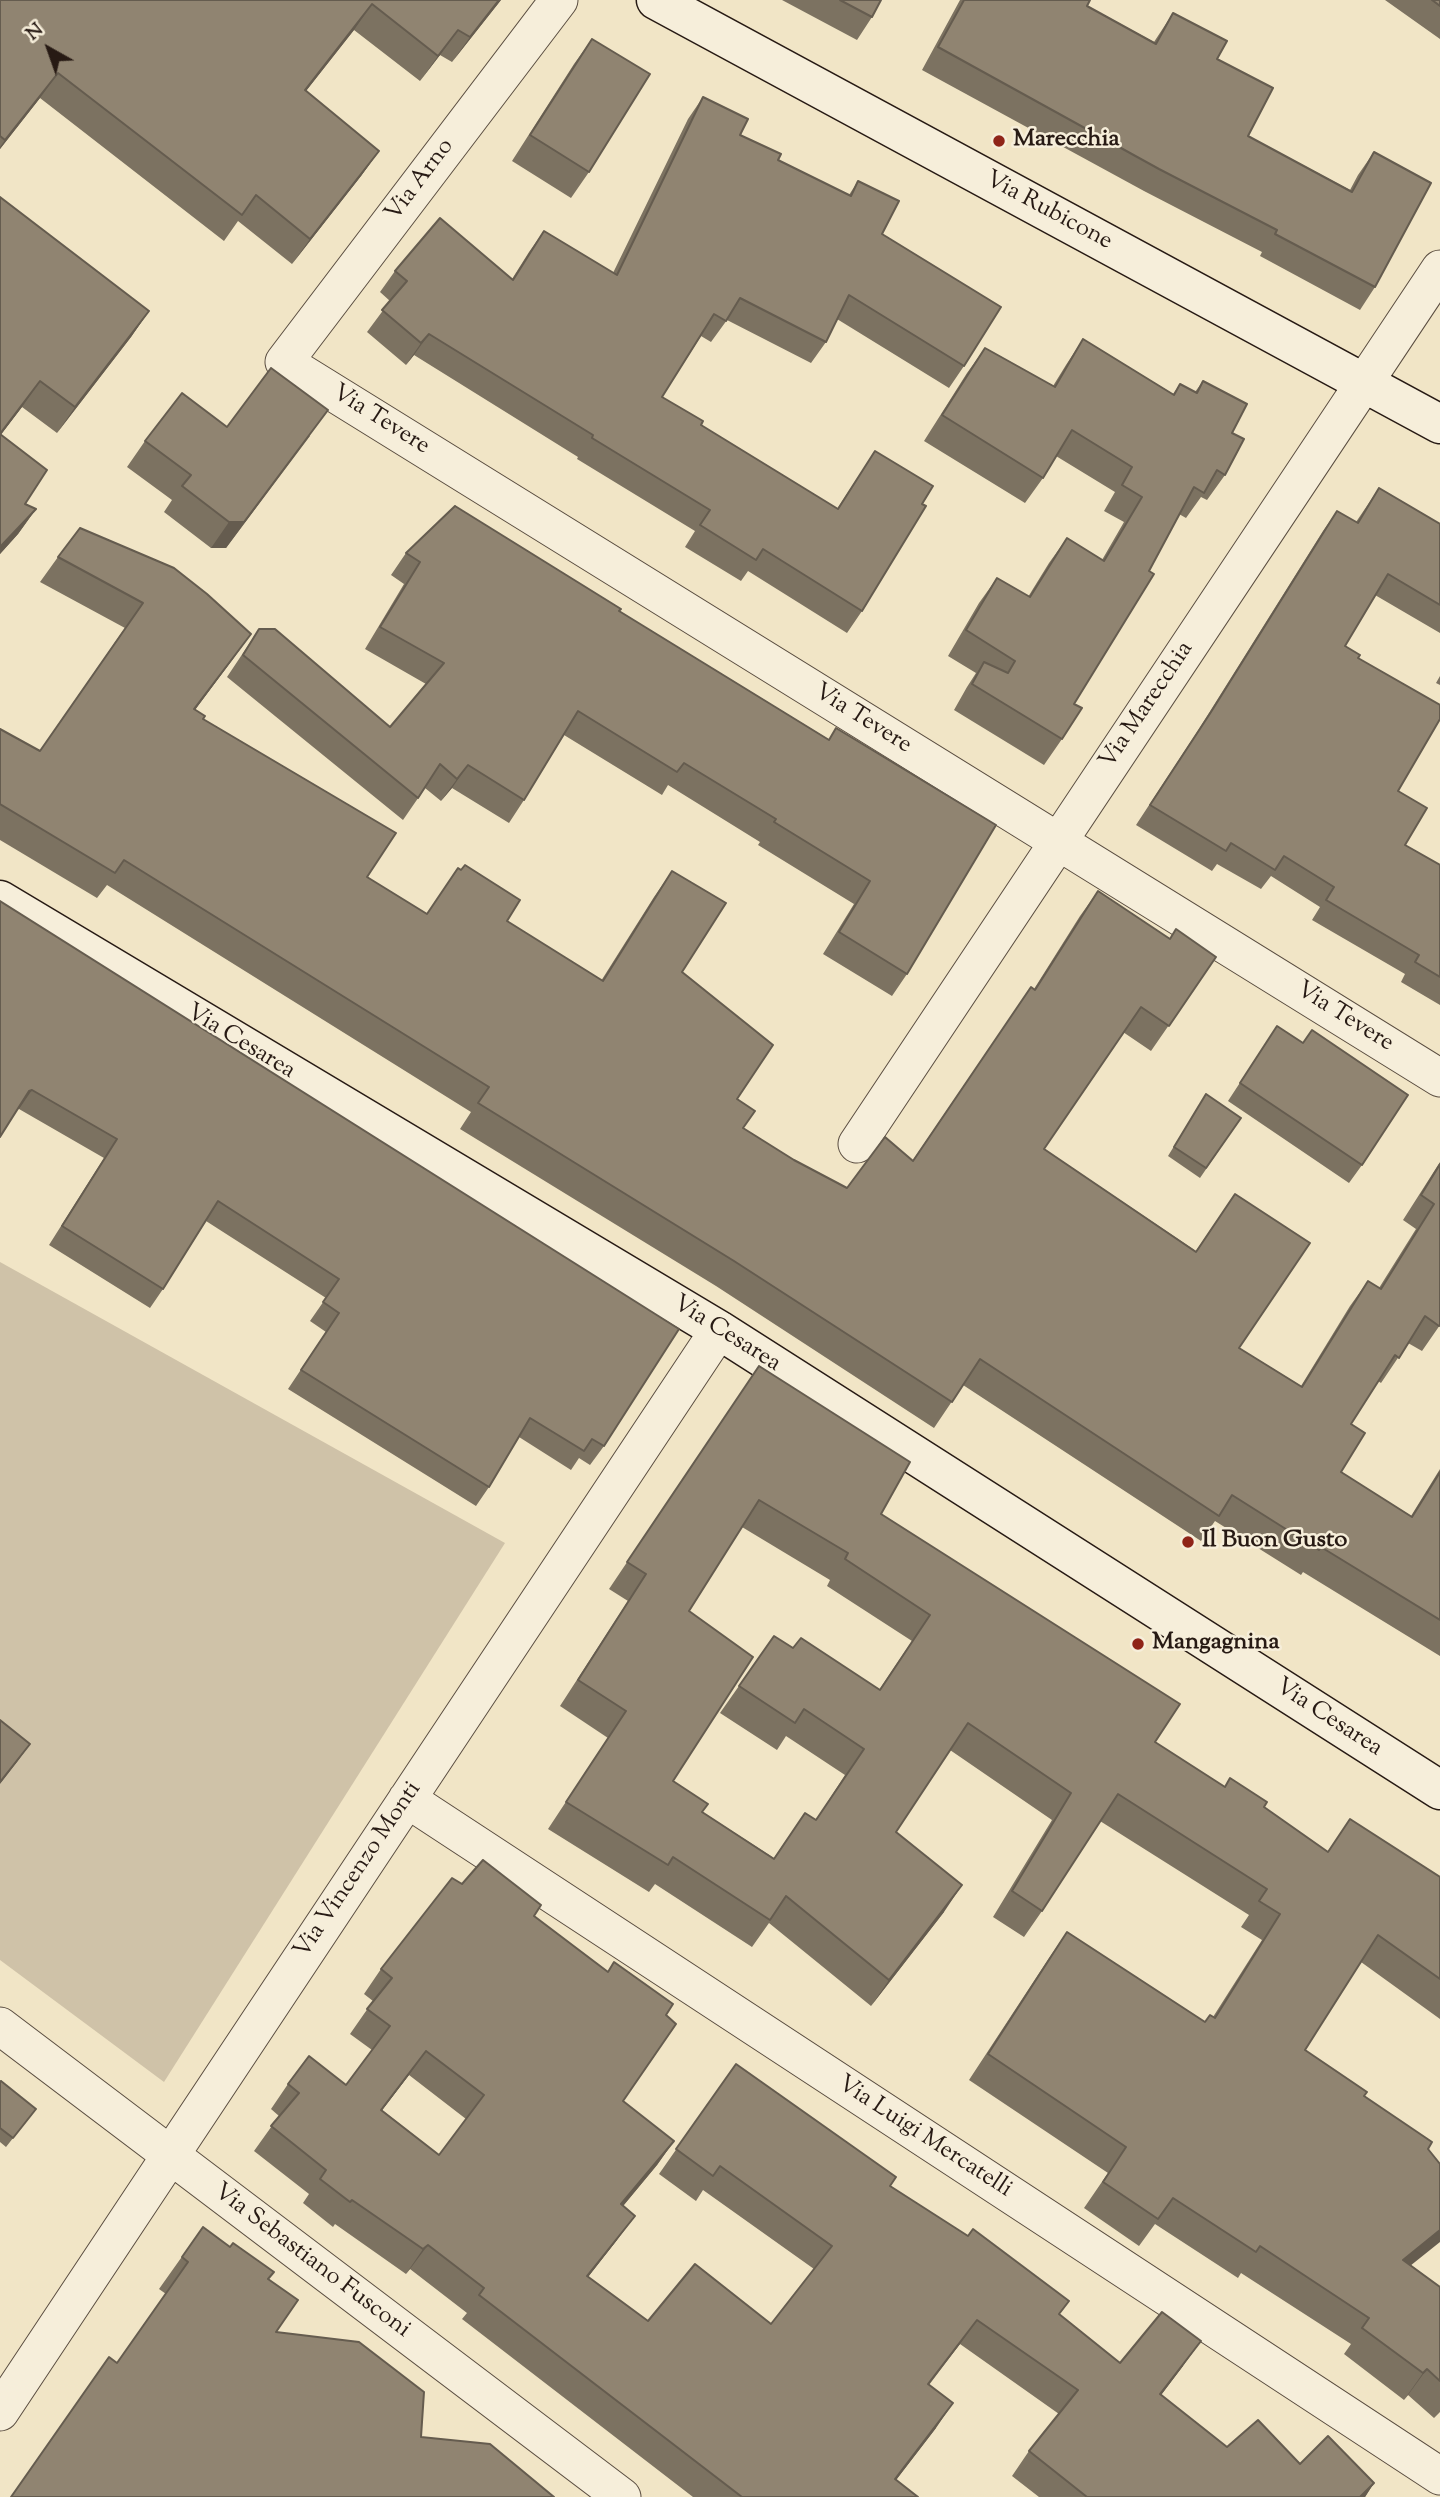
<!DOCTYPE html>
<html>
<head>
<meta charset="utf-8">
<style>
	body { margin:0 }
	#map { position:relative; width:1440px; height:2497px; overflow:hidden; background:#f1e5c6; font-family:"Sorts Mill Goudy",serif }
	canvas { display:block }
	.north { position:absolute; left:14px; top:14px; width:70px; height:70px; -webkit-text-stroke:5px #f6eeda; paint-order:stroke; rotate:320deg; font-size:19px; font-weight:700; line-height:28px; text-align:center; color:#271a14 }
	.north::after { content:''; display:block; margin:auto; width:24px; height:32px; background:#271a14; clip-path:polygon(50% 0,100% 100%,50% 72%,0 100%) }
</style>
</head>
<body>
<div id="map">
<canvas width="1440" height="2497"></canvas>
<div class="north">N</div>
</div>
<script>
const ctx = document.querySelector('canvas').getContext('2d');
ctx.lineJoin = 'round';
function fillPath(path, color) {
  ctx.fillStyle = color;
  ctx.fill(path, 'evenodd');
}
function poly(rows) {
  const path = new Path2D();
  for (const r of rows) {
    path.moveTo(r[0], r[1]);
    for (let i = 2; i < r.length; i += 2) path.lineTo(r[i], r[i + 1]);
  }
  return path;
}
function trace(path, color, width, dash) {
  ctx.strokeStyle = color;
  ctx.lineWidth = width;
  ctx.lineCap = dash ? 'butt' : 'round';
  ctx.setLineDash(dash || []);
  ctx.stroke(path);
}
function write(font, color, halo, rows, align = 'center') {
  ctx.font = font + ' "Sorts Mill Goudy",serif';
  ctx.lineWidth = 5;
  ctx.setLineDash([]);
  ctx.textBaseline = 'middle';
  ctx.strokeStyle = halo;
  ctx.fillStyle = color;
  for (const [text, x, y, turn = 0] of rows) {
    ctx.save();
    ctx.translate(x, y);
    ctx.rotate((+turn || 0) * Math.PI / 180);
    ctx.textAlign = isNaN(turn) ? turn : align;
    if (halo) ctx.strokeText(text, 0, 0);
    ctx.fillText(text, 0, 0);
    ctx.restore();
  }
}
const green = poly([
	[0,1262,505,1543,164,2082,0,1960]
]);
const street = poly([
	[559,0,284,362,1440,1078],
	[857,1144,1440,269],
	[407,1799,1440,2476],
	[0,2026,622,2497],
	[0,2412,719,1330]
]);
const secondary = poly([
	[656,0,1440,424],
	[0,900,719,1330,1440,1790]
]);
const wall = poly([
	[0,0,501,0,452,62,440,55,420,81,354,30,306,91,379,151,361,176,292,264,238,221,224,241,40,98,0,149],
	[782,0,881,0,872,17,857,40],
	[960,0,1090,0,1087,6,1154,42,1173,13,1217,59,1248,136,1350,190,1358,175,1374,152,1375,287,1360,310,1260,256,1262,252,1144,191,922,70],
	[1385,0,1440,0,1440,39],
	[592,39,589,172,571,198,512,161,574,64],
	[703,97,740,135,778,160,849,195,858,181,882,234,964,366,949,388,837,319,826,342,811,363,727,320,711,342,701,336,662,397,701,425,837,509,875,451,922,504,862,611,847,633,748,571,741,581,685,547,695,531,577,459,578,457,414,355,406,365,367,332,390,301,380,292,395,271,512,279,529,252,544,231,613,273,688,119],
	[0,197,149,311,131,337,57,433,22,407,1,434,25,504,36,509,18,534,0,554],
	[1083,339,1173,394,1180,384,1195,392,1203,381,1232,433,1225,475,1207,500,1201,497,1186,518,1179,514,1074,704,1062,739,1044,765,954,710,967,687,976,673,948,656,979,603,997,578,1028,597,1049,563,1067,538,1102,560,1124,522,1104,511,1115,492,1056,456,1043,478,1025,503,924,441,967,373,985,348,1053,386,1066,365],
	[227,427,310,436,226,548,211,548,164,512,172,500,127,467,145,441],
	[1379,488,1440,524,1440,633,1375,595,1345,646,1358,658,1398,791,1405,845,1440,865,1440,1005,1401,982,1405,974,1312,920,1320,907,1271,876,1261,889,1217,864,1212,871,1136,825,1197,732,1323,531,1337,511,1356,522],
	[406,553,619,611,828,739,907,974,892,996,823,954,854,904,758,845,760,842,668,785,662,795,564,735,524,800,509,823,452,788,441,801,425,788,403,820,227,677,259,629,390,727,426,684,365,649,404,584,391,575],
	[58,557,251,634,195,710,203,719,367,877,427,914,458,868,507,921,601,981,654,897,672,871,682,972,737,1099,743,1128,794,1160,847,1188,913,1160,1031,987,1034,989,1080,916,1098,891,1169,939,1216,957,1151,1051,1123,1032,1044,1149,1196,1251,1235,1194,1239,1348,1301,1386,1350,1306,1368,1281,1379,1288,1416,1229,1403,1220,1440,1162,1440,1325,1422,1351,1408,1343,1381,1383,1378,1381,1351,1424,1341,1472,1411,1516,1440,1469,1440,1656,1303,1572,1301,1575,1215,1521,1201,1541,963,1385,934,1428,716,1286,460,1129,471,1112,107,885,97,898,0,840,0,729,40,751,125,628,40,582],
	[1440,676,1440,685,1436,683],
	[0,901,604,1446,590,1465,579,1458,571,1470,519,1437,489,1487,476,1506,288,1389,326,1332,310,1321,326,1298,206,1221,163,1289,150,1308,49,1245,104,1158,19,1109,17,1109],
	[1277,1026,1303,1043,1312,1030,1362,1165,1349,1183,1228,1101],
	[1206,1094,1241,1118,1200,1178,1168,1156],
	[759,1366,881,1514,1155,1742,1224,1787,1264,1807,1328,1852,1350,1819,1440,1877,1440,2019,1361,1962,1305,2050,1428,2149,1411,2265,1440,2287,1440,2412,1434,2418,1408,2395,1404,2400,1344,2354,1351,2344,1241,2273,1238,2278,1155,2224,1139,2246,1084,2208,1108,2173,969,2080,1049,1958,1067,1932,1205,2022,1213,2017,1262,1940,1241,1927,1249,1915,1100,1821,1042,1911,1024,1937,993,1917,1052,1820,950,1750,896,1832,944,1912,871,2006,769,1923,752,1947,655,1884,649,1892,548,1829,608,1738,560,1706,628,1601,609,1589],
	[742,1527,830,1580,827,1586,912,1641,879,1690,793,1648,774,1636,720,1713,777,1750,786,1736,845,1775,816,1820,805,1813,774,1858,702,1812,673,1781,689,1611],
	[462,1884,534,1916,666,2015,623,2101,674,2141,657,2165,623,2206,617,2240,588,2277,648,2321,771,2324,814,2269,703,2190,696,2201,659,2174,736,2064,890,2186,1059,2315,1120,2363,1183,2366,1161,2395,1227,2447,1300,2464,1374,2483,1365,2497,1039,2497,1012,2476,1029,2451,1059,2414,960,2344,929,2385,936,2428,896,2480,918,2497,693,2497,462,2319,467,2313,410,2269,406,2274,335,2224,333,2227,303,2203,309,2194,254,2151,279,2116,271,2109,288,2084,346,2085,372,2050,350,2034,373,2001,364,1994,381,1969],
	[409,2075,466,2119,439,2155,382,2110],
	[0,2082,36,2109,6,2147,0,2142],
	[203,2227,269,2280,276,2332,421,2437,117,2363,166,2294,159,2289]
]);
const shadedWall = poly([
	[499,0,501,0,452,62,470,37],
	[372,4,354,30,287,115,305,90],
	[458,30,440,55,420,81,438,56],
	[58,73,40,98,0,149,0,147,5,140],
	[379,151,361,176,292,264,310,239],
	[149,311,131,337,57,433,75,407],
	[429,334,414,355,406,365,421,343],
	[40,381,22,407,0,436,0,434],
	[328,410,226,548,211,548,229,522],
	[36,509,18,534,0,554,0,547],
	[251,634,233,659,176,735,194,709],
	[468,765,452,788,441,801,457,779],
	[32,1090,19,1109,15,1110,29,1091],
	[30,1744,17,1762,0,1784,0,1782],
	[962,1885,944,1912,871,2006,889,1980],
	[426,2051,409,2075,364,2134,381,2110],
	[674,2141,657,2165,604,2229,621,2204],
	[635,2216,617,2240,570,2300,587,2276],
	[1440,2230,1440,2242,1385,2286,1403,2260],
	[428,2245,410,2269,406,2274,423,2249],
	[977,2320,960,2344,910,2408,928,2384],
	[1201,2341,1183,2366,1143,2419,1160,2394],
	[1427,2369,1408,2395,1404,2400,1423,2373],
	[953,2403,936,2428,883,2497,895,2479],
	[1374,2483,1365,2497,1360,2497]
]);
const building = poly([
	[0,0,499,0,470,37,458,30,438,56,372,4,305,90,379,151,310,239,256,195,242,215,58,73,5,140,0,136,0,0],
	[840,0,881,0,872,17,840,0],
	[964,0,1090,0,1087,6,1156,44,1173,13,1227,41,1217,59,1273,88,1248,136,1352,192,1374,152,1431,183,1375,287,1275,234,1277,230,1159,169,938,47,964,0],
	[1432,0,1440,0,1440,6,1432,0],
	[592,39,650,74,589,172,530,135,592,39],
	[703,97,748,119,740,135,781,154,778,160,851,196,858,181,899,201,882,234,1001,307,964,366,849,295,826,342,740,298,726,321,714,314,662,397,703,421,701,425,838,509,875,451,933,486,922,504,926,506,862,611,763,549,756,560,700,525,710,510,592,438,593,435,429,334,421,343,382,310,407,281,395,271,440,218,513,280,544,231,617,275,703,97],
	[0,197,149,311,75,407,40,381,0,434,0,197],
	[1083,339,1174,395,1180,384,1197,393,1203,381,1247,404,1232,433,1244,439,1225,475,1217,470,1204,493,1194,487,1149,571,1154,574,1074,704,1082,708,1062,739,972,684,984,662,1008,673,1015,661,966,630,997,578,1030,597,1067,538,1104,561,1142,497,1122,485,1132,467,1072,430,1043,478,942,415,985,348,1055,387,1083,339],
	[271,368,328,410,244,522,229,522,182,486,191,475,145,441,182,393,227,427,271,368],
	[0,434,47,470,25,504,36,509,0,547,0,434],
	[1379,488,1440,524,1440,605,1388,574,1345,646,1360,655,1358,658,1440,705,1440,719,1398,791,1427,808,1405,845,1440,865,1440,977,1415,962,1419,955,1326,900,1334,887,1284,856,1275,870,1231,843,1226,851,1150,805,1211,712,1337,511,1358,523,1379,488],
	[455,506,621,609,619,611,829,740,836,728,996,825,907,974,839,932,870,881,774,822,776,819,684,763,677,772,578,711,524,800,468,765,457,779,440,764,418,798,243,655,259,629,275,629,390,727,444,663,380,627,420,562,406,553,455,506],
	[80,528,174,568,207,594,251,634,194,709,205,716,203,719,396,833,367,877,427,914,458,868,461,870,465,865,520,900,507,921,603,981,672,871,726,903,682,972,773,1045,737,1099,755,1111,743,1128,794,1160,847,1188,885,1137,913,1161,1031,987,1035,990,1098,891,1170,939,1176,929,1216,957,1169,1026,1141,1007,1044,1149,1196,1252,1235,1194,1310,1243,1239,1348,1302,1387,1368,1281,1381,1289,1434,1204,1421,1195,1440,1164,1440,1325,1439,1326,1425,1316,1399,1358,1395,1355,1351,1424,1365,1433,1341,1472,1412,1517,1440,1472,1440,1620,1321,1547,1319,1550,1232,1495,1219,1516,980,1359,952,1402,734,1261,478,1103,489,1087,124,860,115,873,0,804,0,729,40,751,143,603,58,557,80,528],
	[0,901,679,1329,604,1446,592,1439,584,1451,530,1418,489,1487,301,1370,339,1313,323,1302,339,1279,218,1201,163,1289,62,1226,117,1139,32,1090,29,1091,0,1137,0,901],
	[1277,1026,1303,1043,1312,1030,1408,1095,1362,1165,1240,1083,1277,1026],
	[1206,1094,1241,1118,1206,1168,1174,1147,1206,1094],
	[759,1366,910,1462,881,1514,1180,1704,1155,1742,1225,1787,1230,1778,1267,1802,1264,1807,1328,1852,1350,1819,1440,1877,1440,1979,1378,1935,1305,2050,1367,2092,1364,2096,1432,2142,1428,2149,1440,2164,1440,2230,1403,2260,1440,2287,1440,2381,1427,2369,1423,2373,1362,2328,1369,2318,1260,2246,1256,2252,1173,2198,1158,2219,1103,2182,1126,2147,988,2054,1067,1932,1205,2022,1210,2015,1215,2018,1280,1914,1259,1901,1267,1889,1118,1794,1042,1911,1012,1891,1071,1793,968,1723,896,1832,962,1885,889,1980,786,1896,770,1920,673,1857,668,1865,566,1802,626,1711,578,1680,646,1574,627,1562,759,1366],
	[759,1500,848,1553,845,1559,930,1615,880,1690,801,1638,793,1648,774,1636,739,1686,795,1723,804,1709,864,1749,816,1820,805,1813,774,1859,702,1812,708,1804,673,1781,753,1657,689,1611,759,1500],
	[0,1720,30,1744,0,1782,0,1720],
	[483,1860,541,1905,534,1916,608,1972,614,1962,673,2004,666,2015,676,2024,623,2101,674,2141,621,2204,635,2216,587,2276,648,2321,695,2264,771,2324,832,2246,720,2166,713,2176,676,2149,736,2064,896,2177,890,2186,968,2236,973,2229,1069,2301,1059,2314,1120,2363,1162,2312,1201,2341,1160,2394,1227,2447,1258,2420,1300,2464,1328,2436,1374,2483,1360,2497,1087,2497,1029,2451,1078,2390,977,2320,928,2384,953,2403,895,2479,918,2497,742,2497,479,2295,484,2288,428,2245,423,2249,352,2200,350,2202,320,2179,326,2170,271,2126,299,2093,288,2084,309,2056,346,2085,390,2026,367,2009,392,1978,381,1969,452,1878,462,1884,483,1860],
	[426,2051,484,2095,439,2155,381,2110,426,2051],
	[1,2081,36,2109,13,2138,0,2128,0,2082,1,2081],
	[203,2227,230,2247,233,2243,274,2272,268,2279,298,2300,276,2332,359,2342,424,2392,421,2437,490,2444,554,2497,11,2497,109,2357,117,2363,188,2262,182,2257,203,2227]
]);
const markers = [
	[999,141,7,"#8f2418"],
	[1188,1542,7,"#8f2418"],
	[1138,1644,7,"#8f2418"]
];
const poiNames = [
	["Marecchia",1013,141],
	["Il Buon Gusto",1202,1542],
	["Mangagnina",1152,1644]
];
const streetNames = [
	["Via Arno",421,181,-53],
	["Via Rubicone",1048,212,28],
	["Via Tevere",380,421,32],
	["Via Marecchia",1148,706,-56],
	["Via Tevere",862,720,32],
	["Via Tevere",1344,1018,32],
	["Via Cesarea",240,1043,31],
	["Via Cesarea",726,1335,32],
	["Via Cesarea",1328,1719,33],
	["Via Vincenzo Monti",359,1871,-56],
	["Via Luigi Mercatelli",924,2138,33],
	["Via Sebastiano Fusconi",311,2262,37]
];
fillPath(green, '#cfc2a8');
trace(street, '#5a4d40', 39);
trace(secondary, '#271a14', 41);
trace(street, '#f6eeda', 37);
trace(secondary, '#f6eeda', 38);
fillPath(wall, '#7c7261');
fillPath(shadedWall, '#655c4f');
fillPath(building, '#908471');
trace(building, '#655c4f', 2);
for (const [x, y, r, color] of markers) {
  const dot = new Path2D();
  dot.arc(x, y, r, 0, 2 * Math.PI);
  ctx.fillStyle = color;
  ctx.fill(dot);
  trace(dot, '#f6eeda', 2.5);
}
write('bold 24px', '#271a14', '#f6eeda', poiNames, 'left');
write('24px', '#271a14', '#f6eeda', streetNames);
</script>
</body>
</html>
